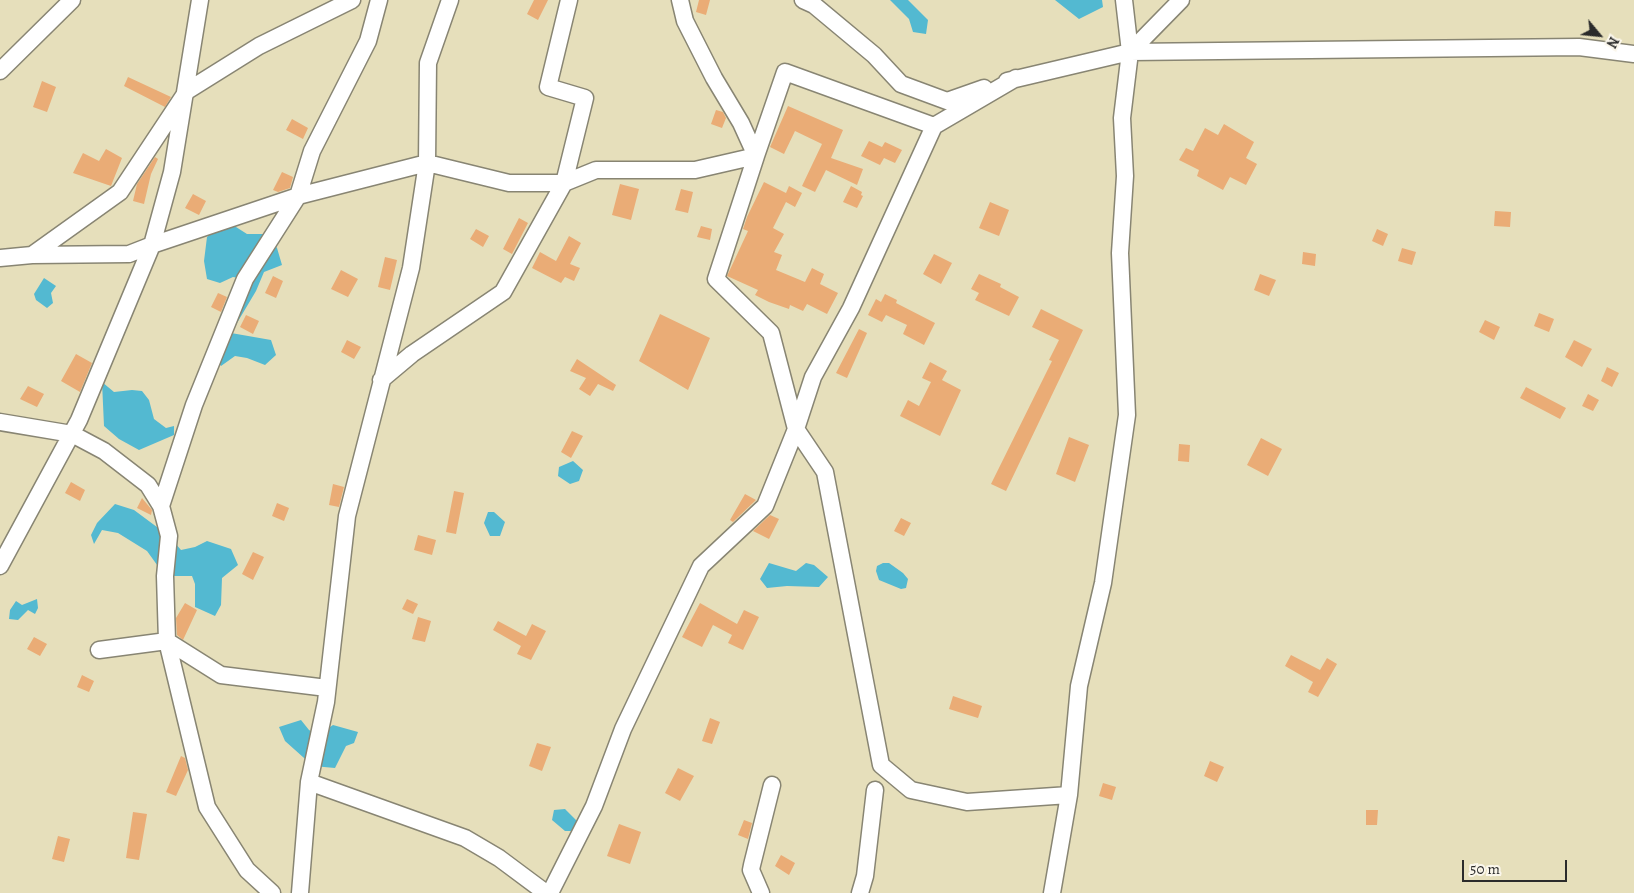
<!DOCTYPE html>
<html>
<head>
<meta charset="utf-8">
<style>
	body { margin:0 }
	#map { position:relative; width:1634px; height:893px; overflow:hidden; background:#e6dfbb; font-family:Alegreya,serif }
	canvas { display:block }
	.north { position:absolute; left:1574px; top:10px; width:50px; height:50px; -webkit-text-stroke:4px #fbf7ec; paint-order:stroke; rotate:118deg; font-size:14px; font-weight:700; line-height:20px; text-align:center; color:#2b2b2b }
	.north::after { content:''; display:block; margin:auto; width:18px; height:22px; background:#2b2b2b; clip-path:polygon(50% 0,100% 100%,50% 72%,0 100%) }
	.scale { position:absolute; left:1462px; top:860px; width:105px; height:22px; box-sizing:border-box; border:2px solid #2b2b2b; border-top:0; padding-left:6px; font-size:15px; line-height:18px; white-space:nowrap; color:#2b2b2b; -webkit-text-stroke:4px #fbf7ec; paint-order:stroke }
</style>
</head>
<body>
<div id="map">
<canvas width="1634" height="893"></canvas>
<div class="north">N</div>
<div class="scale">50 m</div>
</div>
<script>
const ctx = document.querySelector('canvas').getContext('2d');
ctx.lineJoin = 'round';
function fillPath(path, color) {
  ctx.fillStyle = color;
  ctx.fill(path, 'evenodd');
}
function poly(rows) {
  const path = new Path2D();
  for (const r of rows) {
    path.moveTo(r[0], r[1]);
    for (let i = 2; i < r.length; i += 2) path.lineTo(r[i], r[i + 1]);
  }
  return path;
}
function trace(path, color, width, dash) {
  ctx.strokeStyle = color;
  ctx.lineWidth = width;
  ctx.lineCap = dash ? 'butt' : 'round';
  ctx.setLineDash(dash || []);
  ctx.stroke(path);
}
const water = poly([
	[890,0,908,0,928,20,926,34,913,32,909,19],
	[1055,0,1102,0,1103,7,1079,19],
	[218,227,236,227,247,234,268,234,277,248,282,265,264,272,256,291,231,333,271,340,276,355,265,365,247,358,235,356,221,366,214,357,245,279,233,277,220,283,207,279,204,261,207,237],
	[44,278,56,286,51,293,53,303,47,308,36,300,34,294],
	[102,382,114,392,132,390,142,391,149,400,154,419,166,428,174,426,174,435,139,450,119,439,104,426],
	[573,461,583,470,579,481,570,484,558,476,559,467],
	[115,504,134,510,169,536,181,550,195,547,207,541,231,549,238,565,222,578,221,605,215,616,195,607,195,584,192,576,165,576,147,551,118,533,102,530,94,544,91,535,97,523],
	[488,512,494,512,505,522,500,536,490,536,484,523],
	[769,563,796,571,806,563,814,565,828,577,819,587,787,586,767,588,760,579],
	[883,563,889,563,903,573,908,579,906,588,901,589,879,580,876,571,877,566],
	[37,599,38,608,35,614,28,610,18,620,9,619,10,610,16,601,22,605],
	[301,720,309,730,318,735,333,725,358,732,354,743,346,746,335,768,313,766,285,741,279,727],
	[565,809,577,821,574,831,565,831,552,820,554,810]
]);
const building = poly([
	[534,0,548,0,538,20,527,14],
	[699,0,710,0,706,15,696,12],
	[128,77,171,97,165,107,124,86],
	[42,81,56,87,47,112,33,107],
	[788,106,843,130,831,158,863,169,857,185,826,170,815,192,802,186,822,144,795,131,784,154,770,147],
	[716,110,723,112,726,118,722,128,711,124],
	[292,119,308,128,303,139,286,130],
	[1224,124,1254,142,1246,158,1257,164,1246,185,1230,177,1223,190,1197,176,1199,170,1179,160,1186,148,1193,151,1205,128,1218,135],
	[869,141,882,147,885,142,902,150,895,163,884,158,880,165,861,156],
	[106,149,122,158,111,186,73,173,83,153,99,161],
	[155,157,158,159,151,174,144,204,133,201,137,184],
	[282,172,293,177,290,188,278,192,273,190],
	[764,182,786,193,789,186,802,193,795,207,786,202,773,228,784,234,774,252,782,255,776,270,805,282,812,268,824,274,820,284,838,293,827,314,807,304,803,311,790,305,789,309,769,302,755,295,758,290,727,276,748,231,743,229,747,217],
	[620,184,639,189,631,220,612,215],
	[851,186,862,192,861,195,863,196,857,208,843,202],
	[681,189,693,192,688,213,675,210],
	[193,194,206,201,199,215,185,208],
	[990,202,1009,210,999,236,979,228],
	[1495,211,1511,212,1510,227,1494,226],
	[519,218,528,223,512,254,503,249],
	[701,226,712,229,710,240,697,237],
	[476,229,489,236,483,247,470,239],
	[1377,229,1388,234,1383,246,1372,241],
	[569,236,581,243,570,264,580,268,574,281,565,277,561,283,532,268,540,252,556,261],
	[1402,248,1416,252,1412,265,1398,261],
	[1303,252,1316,254,1315,266,1302,264],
	[934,254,952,263,941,284,923,274],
	[385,257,397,260,390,290,378,287],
	[341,270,358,279,348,297,331,289],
	[979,274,1001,284,1000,287,1019,297,1009,316,975,300,979,293,971,289],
	[1260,274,1276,280,1269,296,1254,290],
	[273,276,283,281,276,298,265,293],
	[218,293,227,297,221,312,211,307],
	[885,294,897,300,896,303,935,323,924,345,903,334,907,325,886,315,882,322,868,315,876,299,881,302],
	[1041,309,1083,330,1006,491,991,484,1052,361,1049,360,1059,340,1032,327],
	[1539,313,1554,319,1549,332,1534,326],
	[660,314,710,338,688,390,639,361],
	[246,315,259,321,253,334,240,327],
	[1485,320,1500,327,1494,340,1479,332],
	[859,329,867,333,847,378,836,373],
	[347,340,361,347,354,359,341,352],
	[1574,340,1592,349,1582,367,1565,357],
	[76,354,92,363,80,392,61,381],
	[577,359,616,385,613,391,598,384,590,396,579,389,586,378,570,371],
	[930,362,947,371,942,380,961,390,940,436,900,416,908,400,919,406,931,382,922,378],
	[1607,367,1619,373,1612,387,1601,381],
	[28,386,44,394,37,407,20,399],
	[1526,387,1566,408,1560,419,1520,398],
	[1588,394,1599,400,1593,411,1582,406],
	[572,431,583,436,571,458,561,452],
	[1069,437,1089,445,1075,482,1056,474],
	[1261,438,1282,449,1268,476,1247,465],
	[1179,444,1190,445,1189,462,1178,461],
	[71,482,85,490,80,501,65,493],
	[333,484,344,487,339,507,329,505],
	[454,491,464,493,456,534,446,532],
	[745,494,756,500,733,522,730,520],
	[142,498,152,510,151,515,137,508],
	[277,503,289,508,284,521,272,516],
	[770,515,779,519,769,539,753,531],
	[901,518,911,523,904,536,894,531],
	[418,535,436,540,432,555,414,550],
	[253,552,264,557,253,580,242,574],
	[407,599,418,604,413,614,402,609],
	[185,603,197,610,183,640,177,635,176,618],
	[700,603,737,624,744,610,759,617,743,650,728,643,732,635,713,625,702,647,682,637],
	[418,617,431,621,425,642,412,639],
	[498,621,526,636,532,624,546,631,531,660,517,654,521,646,493,630],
	[34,637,47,644,40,656,27,649],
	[1291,655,1320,670,1327,658,1337,664,1318,697,1308,692,1313,682,1285,666],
	[82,675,94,681,89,692,77,687],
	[953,696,982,706,978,718,949,709],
	[710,718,720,722,712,744,702,741],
	[537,743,551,747,542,771,529,766],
	[181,756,185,758,188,770,176,796,166,792],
	[1210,761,1224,767,1217,782,1204,776],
	[678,768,694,776,680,801,665,793],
	[1103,783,1116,787,1112,800,1099,796],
	[1366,810,1378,810,1377,825,1366,825],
	[133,812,147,814,139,860,126,858],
	[744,820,752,823,748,839,738,835],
	[619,824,641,832,630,864,607,856],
	[58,836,70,839,64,862,52,859],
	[781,855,795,863,789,875,775,866]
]);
const minor = poly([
	[680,0,685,21,714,78,741,123,756,156,716,279,771,333,796,429,825,472,881,765,911,790,967,802,1069,795],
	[803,0,814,5,874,55,901,84,947,101,984,88],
	[1130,52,1181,0],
	[0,71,72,0],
	[1007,81,1130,52,1579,47,1634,54],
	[32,255,120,192,187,91,259,46,352,0],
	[0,258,32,255,129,254,152,245,298,196,427,163,509,183,564,183,596,170,695,170,756,156,785,72,934,126,1016,78],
	[381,380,412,354,503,292,564,183,585,98,548,87,569,0],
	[0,422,72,434,104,451,148,485,161,506],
	[0,566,79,420,152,245,172,172,200,0],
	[99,650,167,641,221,675,327,688],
	[309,782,465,838,499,858,546,893],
	[272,893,247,870,207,807,167,641,165,576,169,536,161,506,194,405,245,279,298,196,312,151,368,41,379,0],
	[300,893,309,782,326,702,347,516,411,268,427,163,428,63,450,0],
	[550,893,594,806,623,729,701,566,765,506,796,429,813,377,851,308,934,126],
	[761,893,751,870,752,865,772,785],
	[860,893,865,876,875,790],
	[1052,893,1069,795,1079,686,1103,583,1127,415,1120,253,1125,176,1122,118,1130,52,1124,0]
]);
fillPath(water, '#53b9d1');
fillPath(building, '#eaac76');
trace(minor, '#888573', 19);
trace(minor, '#fff', 16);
</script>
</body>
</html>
